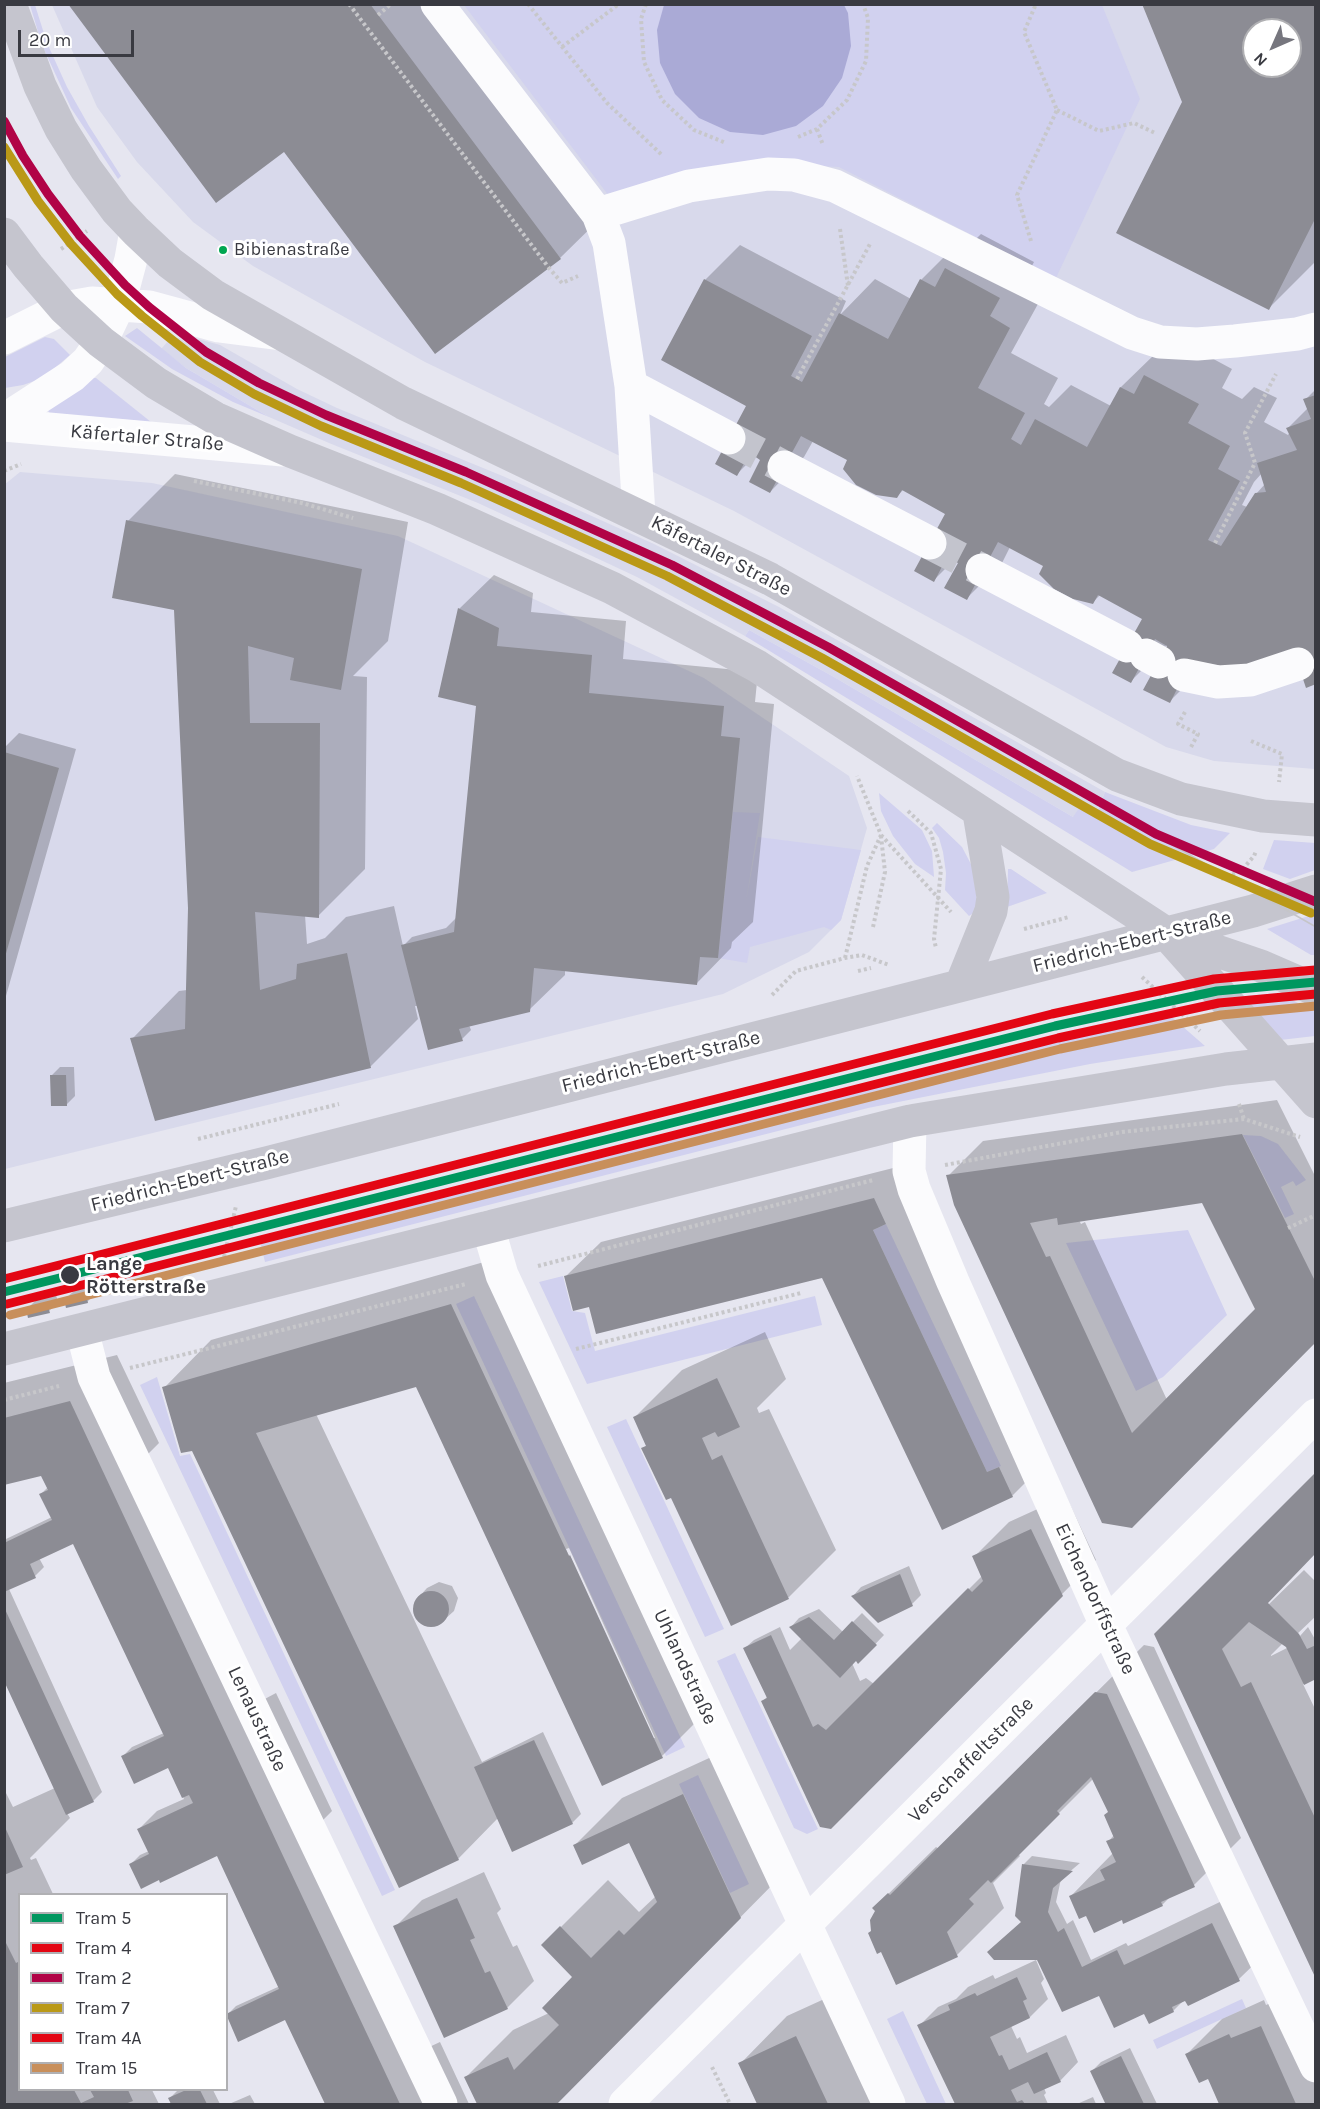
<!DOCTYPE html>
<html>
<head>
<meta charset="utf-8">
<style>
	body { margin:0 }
	#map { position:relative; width:1320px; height:2109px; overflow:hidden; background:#e6e6f0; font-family:Karla,sans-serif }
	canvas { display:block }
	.frame { position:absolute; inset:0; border:6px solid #393a41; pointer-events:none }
	.legend { position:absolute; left:18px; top:1893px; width:210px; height:198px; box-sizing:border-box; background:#fff; border:2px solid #b0b0b3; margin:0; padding:8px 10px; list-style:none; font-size:18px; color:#393a41 }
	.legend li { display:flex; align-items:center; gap:12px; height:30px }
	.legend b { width:30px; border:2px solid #b0b0b3 }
	.north { position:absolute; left:1242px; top:18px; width:60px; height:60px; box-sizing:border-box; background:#fff; border:2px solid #b0b0b3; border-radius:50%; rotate:225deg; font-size:16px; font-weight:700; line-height:24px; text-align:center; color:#393a41 }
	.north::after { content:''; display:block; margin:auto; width:21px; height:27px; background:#76767e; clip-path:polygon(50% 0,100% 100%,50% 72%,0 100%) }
	.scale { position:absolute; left:18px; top:30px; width:116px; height:27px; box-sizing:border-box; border:3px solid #393a41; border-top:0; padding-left:8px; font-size:18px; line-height:21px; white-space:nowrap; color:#393a41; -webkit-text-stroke:4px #fff; paint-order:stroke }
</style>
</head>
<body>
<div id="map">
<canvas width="1320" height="2109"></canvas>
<div class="frame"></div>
<ul class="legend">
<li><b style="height:8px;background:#00975f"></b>Tram 5</li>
<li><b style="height:8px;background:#e30613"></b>Tram 4</li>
<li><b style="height:8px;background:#b10346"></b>Tram 2</li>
<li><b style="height:8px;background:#ba9917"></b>Tram 7</li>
<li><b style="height:8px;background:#e30613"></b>Tram 4A</li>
<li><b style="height:8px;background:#c88f5b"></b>Tram 15</li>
</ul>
<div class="north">N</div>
<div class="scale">20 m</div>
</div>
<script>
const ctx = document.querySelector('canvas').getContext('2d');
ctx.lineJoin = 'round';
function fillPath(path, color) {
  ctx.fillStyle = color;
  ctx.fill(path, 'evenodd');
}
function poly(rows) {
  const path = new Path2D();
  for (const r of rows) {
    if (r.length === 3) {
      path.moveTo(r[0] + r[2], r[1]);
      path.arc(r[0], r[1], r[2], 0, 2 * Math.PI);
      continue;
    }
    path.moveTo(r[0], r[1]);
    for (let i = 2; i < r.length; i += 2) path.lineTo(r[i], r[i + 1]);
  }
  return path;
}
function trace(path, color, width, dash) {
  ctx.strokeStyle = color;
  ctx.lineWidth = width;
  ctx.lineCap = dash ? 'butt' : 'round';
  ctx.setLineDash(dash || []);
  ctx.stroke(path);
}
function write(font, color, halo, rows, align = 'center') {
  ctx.font = font + ' Karla,sans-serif';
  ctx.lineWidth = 6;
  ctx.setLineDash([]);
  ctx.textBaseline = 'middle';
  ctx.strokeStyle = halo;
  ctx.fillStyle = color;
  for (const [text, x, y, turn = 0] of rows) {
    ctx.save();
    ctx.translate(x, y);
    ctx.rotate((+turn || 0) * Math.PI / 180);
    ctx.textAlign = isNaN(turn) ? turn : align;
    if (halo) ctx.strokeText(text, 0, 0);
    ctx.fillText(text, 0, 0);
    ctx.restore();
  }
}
const built = poly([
	[52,5,1315,5,1315,769,1214,761,1166,747,734,511,425,362,253,266,193,222,137,162,97,107],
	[1254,30,1290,30,1290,66,1254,66],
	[179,338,191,346,198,339,220,345,297,389,337,408,505,477,654,544,779,607,1105,792,1096,812,1073,817,834,677,749,630,745,636,637,577,543,533,478,503,329,443,269,417,186,368,161,349,170,339],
	[20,472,152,483,398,536,704,678,849,776,867,828,841,920,809,952,723,994,5,1169,4,485]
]);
const green = poly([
	[30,5,35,5,47,43,67,87,89,126,121,176,118,179,71,108,42,45],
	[464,5,1102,5,1140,99,1056,278,839,167,759,163,609,196],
	[137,328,186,368,269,417,233,402,172,369,125,336],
	[45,337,54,339,70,355,43,378,23,385,5,388,5,357],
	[92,378,96,378,151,422,49,413,48,410],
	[749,630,834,677,1073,817,1082,804,1097,812,1105,792,1191,825,1230,833,1214,849,1132,872,745,636],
	[879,793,922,830,932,851,934,877,915,864,893,836,881,811],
	[733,812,760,813,746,901,758,837,861,850,841,920,831,930,824,927,750,947,747,963,718,958],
	[937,823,962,847,972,866,977,900,975,912,969,916,945,890,946,873,943,852,939,838,932,828],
	[1274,840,1315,843,1315,870,1290,879,1263,869],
	[1008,869,1011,869,1047,893,1007,907],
	[1315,914,1315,955,1311,955,1267,929],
	[1279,993,1315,1012,1315,1036,1280,1040,1235,997],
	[1166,1012,1205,1046,1090,1064,868,1108,265,1262,260,1241],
	[1243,1135,1261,1136,1278,1144,1306,1180,1296,1186,1293,1181,1281,1187,1294,1214,1285,1218],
	[886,1224,1001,1466,987,1472,873,1230],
	[1188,1230,1227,1315,1163,1377,1136,1391,1066,1243],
	[563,1276,572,1311,585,1313,595,1351,815,1296,822,1325,587,1384,539,1282],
	[474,1296,685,1747,666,1756,456,1304],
	[157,1377,180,1456,190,1454,395,1890,382,1896,140,1385],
	[626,1419,724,1629,705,1637,607,1427],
	[735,1653,818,1829,807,1834,794,1828,717,1661],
	[698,1775,749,1884,730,1893,679,1784],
	[1242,1999,1246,2008,1157,2049,1153,2040],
	[903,2011,946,2104,927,2104,887,2019]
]);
const water = poly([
	[664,5,844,5,848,13,851,46,842,78,823,106,796,126,763,135,730,132,699,118,675,94,660,63,657,30]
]);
const shadow = poly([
	[70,4,453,4,608,211,560,258],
	[1144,4,1316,4,1316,261,1269,308],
	[1254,30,1290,30,1290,66,1254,66],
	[981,234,1034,262,1024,281,1044,293,1011,353,1058,378,1044,404,1049,407,1071,385,1111,406,1121,387,1156,353,1180,341,1232,369,1222,388,1242,399,1254,387,1277,398,1264,422,1288,435,1290,432,1288,428,1308,408,1305,400,1316,389,1316,683,1295,650,1203,668,1170,701,1170,642,1131,681,1144,618,1100,595,1093,602,1045,566,1010,547,1002,563,967,598,960,562,955,559,934,580,947,513,904,489,897,496,849,459,813,441,804,457,770,492,762,459,756,455,737,474,748,406,663,359,705,280,740,245,846,301,840,315,875,279,911,299,921,280,956,245,965,250],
	[1262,473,1265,484,1256,494,1247,507,1242,505,1254,482],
	[175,474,408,522,388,641,353,676,367,677,365,869,318,916,305,915,307,944,325,938,346,917,394,906,403,946,412,937,446,928,456,918,477,705,459,609,494,575,533,593,531,612,626,621,623,659,758,672,755,702,774,704,762,831,753,922,732,942,731,948,697,983,565,970,565,975,529,1010,469,1025,471,1030,462,1039,418,1006,415,1006,418,1019,371,1066,132,1039,179,991,187,990,189,908,176,608,128,521],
	[19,733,76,749,4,1003,4,748],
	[60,1067,74,1067,75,1096,66,1105,51,1076],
	[1277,1100,1316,1178,1316,1341,1131,1526,948,1176,983,1141],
	[1203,1202,1257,1309,1167,1400,1085,1222,1081,1224,1079,1220],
	[909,1164,1047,1461,1012,1496,943,1528,823,1276,590,1306,566,1276,601,1242],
	[498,1258,709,1709,662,1756,417,1385,316,1414,482,1762,543,1732,581,1814,572,1823,498,1818,458,1859,164,1388,211,1340],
	[569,1548,655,1738,652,1738,566,1549],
	[94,1286,96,1293,87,1302,65,1299,74,1291],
	[56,1295,58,1302,49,1311,27,1309,36,1300],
	[765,1332,786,1379,757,1408,759,1413,769,1409,836,1550,789,1597,731,1624,672,1496,643,1448,647,1445,634,1418,682,1370],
	[117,1355,159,1443,146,1456,261,1701,276,1693,332,1811,319,1824,425,2049,440,2042,469,2104,327,2104,286,2018,227,2015,236,2006,280,1986,218,1854,160,1878,131,1864,140,1855,149,1851,139,1829,157,1811,184,1799,170,1768,123,1756,132,1747,164,1733,74,1541,39,1558,44,1567,35,1576,9,1589,102,1792,93,1801,67,1813,70,1818,30,1858,31,1860,36,1858,53,1894,20,1894,20,2090,152,2090,159,2104,9,2104,4,2095,4,1789,13,1807,55,1788,4,1677,4,1533,6,1539,52,1517,41,1494,48,1487,42,1474,4,1484,4,1383],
	[1066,1496,1096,1560,830,1827,763,1701,767,1697,745,1648,754,1640,780,1627,790,1650,802,1638,791,1627,799,1618,819,1609,843,1632,862,1613,884,1635,858,1662,856,1659,852,1663,860,1681,866,1678,874,1684,982,1576,974,1557,1009,1522],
	[909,1566,921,1595,912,1604,853,1596,861,1587],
	[1304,1570,1316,1582,1316,1616,1295,1636,1300,1636,1308,1627,1316,1641,1316,1677,1303,1684,1316,1711,1316,1976,1156,1634,1264,1605,1266,1607],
	[1283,1643,1289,1647,1271,1656,1271,1655],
	[439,1582,452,1586,458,1598,454,1611,444,1620,432,1626,420,1622,413,1611,418,1598,427,1588],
	[1144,1645,1154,1647,1241,1838,1194,1885,1171,1896,1162,1905,1122,1918,1087,1914,1071,1896,1113,1853,1108,1842,1114,1835,1110,1811,1094,1778,1018,1854,1020,1856,993,1883,1004,1908,957,1955,873,1930,876,1911,874,1908,936,1847,939,1849],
	[731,1748,788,1869,556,2104,479,2104,466,2077,513,2030,549,2013,574,1977,543,1945,608,1880,639,1912,656,1896,630,1841,575,1845,622,1798],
	[1032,1856,1080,1863,1061,1879,1056,1902,1067,1924,1073,1920,1091,1960,1126,1943,1128,1946,1247,1889,1274,1945,1239,1979,1188,2004,1186,1998,1173,2011,1145,2012,1099,1993,1022,1921,1024,1864],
	[484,1872,501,1909,497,1913,513,1947,517,1945,534,1981,507,2008,395,1927,422,1900],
	[1036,1960,1044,1979,1041,1983,1048,1999,1030,2017,1011,2026,1017,2039,1020,2037,1027,2053,1066,2035,1078,2062,1060,2081,1044,2088,1046,2093,1044,2095,1048,2104,956,2104,919,2026,938,2007,956,1999,968,1987,993,1975,995,1979],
	[844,1990,897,2104,756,2104,758,2103,740,2064,787,2016],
	[1296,1992,1316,2036,1316,2104,1221,2104,1208,2077,1187,2054,1222,2019,1264,2000,1266,2005],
	[1130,2048,1157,2104,1108,2104,1092,2071,1101,2062],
	[178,2090,213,2090,220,2104,173,2104,170,2098],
	[250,2095,255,2104,229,2104],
	[1093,2097,1096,2104,1077,2104]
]);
const building = poly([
	[68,4,370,4,561,259,435,354,284,152,216,203],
	[1142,4,1316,4,1316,217,1269,310,1116,233,1182,102],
	[1254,30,1290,30,1290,66,1254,66],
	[945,268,1000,298,990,316,1010,328,978,388,1025,413,1011,439,1021,445,1035,419,1087,447,1120,387,1134,394,1144,375,1199,404,1188,423,1230,446,1218,469,1240,481,1208,540,1221,546,1255,493,1266,492,1257,463,1297,450,1286,428,1311,419,1303,399,1316,395,1316,684,1306,688,1294,652,1229,674,1190,663,1170,703,1143,690,1167,646,1160,642,1155,639,1131,683,1112,673,1142,619,1098,595,1093,604,1073,599,1054,589,1039,574,1043,566,998,542,967,600,944,588,958,563,947,557,934,582,914,571,945,514,902,490,897,498,876,495,856,485,843,469,847,460,801,436,770,493,749,482,760,460,750,453,737,476,715,464,746,406,661,360,704,279,812,336,791,376,802,382,839,313,888,339,920,279,935,287],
	[126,520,362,569,341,690,290,680,294,658,248,646,250,723,320,723,319,918,255,912,260,990,296,979,297,964,347,953,371,1068,155,1121,130,1038,185,1029,188,908,174,610,112,598],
	[458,608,499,628,497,646,592,655,589,693,724,706,721,736,740,738,727,867,718,958,700,957,697,985,534,968,530,1012,459,1029,463,1041,428,1050,401,945,454,932,476,706,438,697],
	[4,752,59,768,5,957,4,957],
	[50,1075,66,1075,67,1106,51,1106],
	[1242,1134,1316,1283,1316,1342,1132,1528,1102,1523,954,1205,946,1175],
	[1202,1203,1255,1309,1132,1433,1050,1256,1046,1257,1030,1223,1057,1218,1058,1225],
	[874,1198,886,1224,873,1230,987,1472,999,1467,1013,1497,942,1530,822,1278,596,1334,589,1307,573,1311,564,1276],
	[86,1294,88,1303,66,1308,64,1299],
	[47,1303,50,1313,28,1318,26,1309],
	[451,1304,569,1556,570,1555,663,1758,602,1786,416,1387,256,1433,459,1860,399,1888,192,1451,181,1453,162,1387],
	[717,1378,740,1427,718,1437,715,1432,702,1438,712,1460,722,1455,789,1599,731,1626,671,1498,666,1500,641,1448,646,1446,633,1417],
	[70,1401,285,1860,400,2104,325,2104,285,2020,238,2042,226,2014,279,1989,217,1856,160,1883,159,1880,141,1889,129,1864,149,1854,137,1829,193,1803,189,1795,182,1798,168,1768,134,1784,121,1756,164,1736,73,1544,30,1564,36,1578,4,1592,4,1543,52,1520,39,1494,48,1490,41,1476,4,1485,4,1418],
	[1316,1472,1316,1553,1268,1603,1299,1634,1307,1649,1316,1645,1316,1679,1304,1685,1286,1647,1249,1622,1222,1649,1241,1687,1251,1682,1316,1820,1316,1979,1154,1634],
	[1031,1529,1063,1596,831,1829,820,1827,761,1701,767,1698,743,1648,771,1635,813,1727,818,1724,826,1730,968,1588,972,1592,983,1581,972,1556],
	[900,1574,913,1606,878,1623,851,1596],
	[431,1609,18],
	[4,1607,94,1802,66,1815,4,1681],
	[809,1617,834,1640,852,1621,877,1645,858,1664,856,1661,840,1678,789,1627],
	[1095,1692,1107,1694,1195,1887,1161,1902,1163,1906,1123,1924,1122,1920,1094,1933,1086,1916,1079,1919,1069,1896,1105,1880,1100,1870,1116,1862,1106,1841,1114,1838,1104,1815,1108,1812,1091,1777,1057,1811,1060,1814,991,1883,988,1880,969,1899,974,1904,947,1932,958,1957,896,1985,881,1952,877,1954,868,1933,871,1931,870,1920,875,1911,872,1908,888,1893,890,1895],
	[534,1740,573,1824,512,1852,474,1767],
	[683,1794,741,1918,557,2104,477,2104,464,2077,508,2057,514,2070,559,2025,542,2008,572,1977,541,1945,560,1926,591,1958,619,1930,624,1935,657,1902,629,1843,582,1865,573,1845],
	[4,1825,23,1867,4,1875],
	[1022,1864,1073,1871,1053,1888,1048,1912,1058,1932,1064,1928,1082,1967,1117,1950,1124,1965,1212,1923,1240,1981,1188,2006,1185,2001,1172,2007,1174,2012,1149,2024,1144,2014,1114,2028,1099,1996,1062,2012,1037,1960,994,1960,987,1952,1021,1922,1015,1916],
	[457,1898,475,1938,470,1940,485,1973,490,1971,508,2009,444,2038,393,1926],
	[4,1939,16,1963,20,1961,20,2090,74,2090,81,2103,94,2097,90,2090,128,2090,133,2101,125,2104,7,2104,4,2099],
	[1017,1977,1027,1999,1023,2001,1030,2018,990,2037,999,2056,1002,2055,1009,2070,1047,2052,1061,2082,1034,2094,1028,2082,1011,2090,1017,2102,1022,2100,1025,2104,955,2104,917,2025,950,2010,948,2005,975,1993,977,1996],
	[1261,2026,1296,2104,1219,2104,1208,2079,1199,2083,1185,2054,1229,2034,1231,2038],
	[796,2036,828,2104,757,2104,738,2063],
	[1121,2056,1144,2104,1106,2104,1105,2103,1090,2071],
	[186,2090,200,2090,207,2104,171,2104,168,2098]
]);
const minorTunnel = poly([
	[729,438,784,467],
	[930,543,982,570]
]);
const path = poly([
	[349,4,549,268,562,283,578,276],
	[528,4,607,103,663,156],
	[646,4,641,19,644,62,662,100,694,130,726,143],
	[378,15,391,4],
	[562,47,619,4],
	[1057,110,1099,131,1134,123,1155,133],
	[817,129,823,145],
	[798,137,817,129,847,100,866,61,868,18,863,4],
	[840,229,848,286],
	[1031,241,1017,195,1057,110,1024,32,1036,4],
	[61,249,87,231],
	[797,379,870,244],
	[4,471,21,464],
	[194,481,302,503,353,518],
	[1215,543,1255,463,1245,433,1276,374],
	[1185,712,1178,724,1198,734,1191,747],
	[1251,741,1282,754,1279,782],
	[908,811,931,833,941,869,934,939,936,948],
	[881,835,951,912],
	[1221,879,1241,871,1254,856,1256,851],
	[873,927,885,872,881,836],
	[1024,929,1069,917],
	[845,958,867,866,881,835,857,776],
	[858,971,871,968],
	[1142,977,1200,1031],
	[772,995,796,971,845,958,862,955,889,965],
	[1239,1104,1244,1119],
	[198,1139,339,1104],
	[945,1165,1122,1132,1244,1119,1300,1137],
	[1288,1228,1316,1215],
	[224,1257,236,1206],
	[538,1266,873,1180],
	[576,1349,801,1293],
	[130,1368,466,1284],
	[4,1400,59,1386],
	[712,2067,730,2104]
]);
const minor = poly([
	[437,4,598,214,609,243,631,386,729,438],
	[598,214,689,186,768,174,794,175,835,186,1132,333,1160,342,1197,344,1235,341,1297,334,1316,329],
	[4,338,64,308,92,303,149,307,219,326,281,334],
	[631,386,639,515],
	[4,420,72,376,88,361,101,342,119,304,131,259,136,231],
	[4,425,283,450],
	[784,467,930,543],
	[982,570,1127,646],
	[1146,655,1159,662],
	[1184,675,1218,682,1250,680,1298,664],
	[910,1121,909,1171,914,1189,953,1282,1106,1625,1316,2066],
	[488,1227,502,1275,889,2104],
	[82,1330,94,1377,441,2104],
	[625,2104,1316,1415]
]);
const major = poly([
	[10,4,40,86,61,129,86,169,117,211,136,231,170,263,213,295,403,403,770,579,1117,775,1181,799,1263,816,1316,820],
	[4,234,28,266,64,308,101,342,156,383,215,418,290,451,437,509,612,588,757,666,1166,933,1316,1102],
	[1167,934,1261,966,1316,990],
	[961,985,991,911,993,897,979,813],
	[4,1226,266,1163,1253,911,1316,891],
	[4,1349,910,1121,1226,1069,1316,1059]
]);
const tram = poly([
	[1099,803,1316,927]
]);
const tram1 = poly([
	[4,1292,1055,1026,1217,991,1316,982]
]);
const tram2 = poly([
	[7,1304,1058,1038,1219,1003,1316,994]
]);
const tram3 = poly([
	[4,121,23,156,48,194,80,236,125,285,149,307,206,352,259,383,326,415,466,472,672,565,828,647,1156,834,1316,902]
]);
const tram4 = poly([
	[4,147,38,201,71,244,117,294,142,316,200,362,254,394,321,426,461,483,667,576,822,658,1150,844,1311,913]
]);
const tram5 = poly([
	[4,1279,1052,1014,1214,979,1315,970]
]);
const tram6 = poly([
	[10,1315,1060,1049,1221,1015,1316,1006]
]);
const markers = [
	[223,250,5,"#00a651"],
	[70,1275,10,"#393a41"]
];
const busNames = [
	["Bibienastraße",234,250]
];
const streetNames = [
	["Käfertaler Straße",147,438,5],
	["Käfertaler Straße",721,556,27],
	["Friedrich-Ebert-Straße",1132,942,-14],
	["Friedrich-Ebert-Straße",661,1062,-14],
	["Friedrich-Ebert-Straße",190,1181,-14],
	["Eichendorffstraße",1095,1599,65],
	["Uhlandstraße",685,1667,65],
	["Lenaustraße",257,1719,65],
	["Verschaffeltstraße",971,1760,-45]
];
const stopNames = [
	["Lange",86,1264],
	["Rötterstraße",86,1287]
];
fillPath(built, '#d8d9eb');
fillPath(green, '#d1d1ef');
fillPath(water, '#aaaad6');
fillPath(shadow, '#0003');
fillPath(building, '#8c8c94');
trace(minorTunnel, '#c3c4cd', 33, [33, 16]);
trace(path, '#c7c7ca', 4, [3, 3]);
trace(minor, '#fbfbfd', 33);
trace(major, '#c5c5ce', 33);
trace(tram, '#c5c5c8', 1.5);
trace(tram1, '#00975f', 9);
trace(tram2, '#e30613', 9);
trace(tram3, '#b10346', 9);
trace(tram4, '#ba9917', 9);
trace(tram5, '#e30613', 9);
trace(tram6, '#c88f5b', 9);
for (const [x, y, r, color] of markers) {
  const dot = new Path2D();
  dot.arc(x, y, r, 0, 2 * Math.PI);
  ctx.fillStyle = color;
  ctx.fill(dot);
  trace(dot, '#fff', 2);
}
write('18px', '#393a41', '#fff', busNames, 'left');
write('20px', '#393a41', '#fff', streetNames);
write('bold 20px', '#393a41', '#fff', stopNames, 'left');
</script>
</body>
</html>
